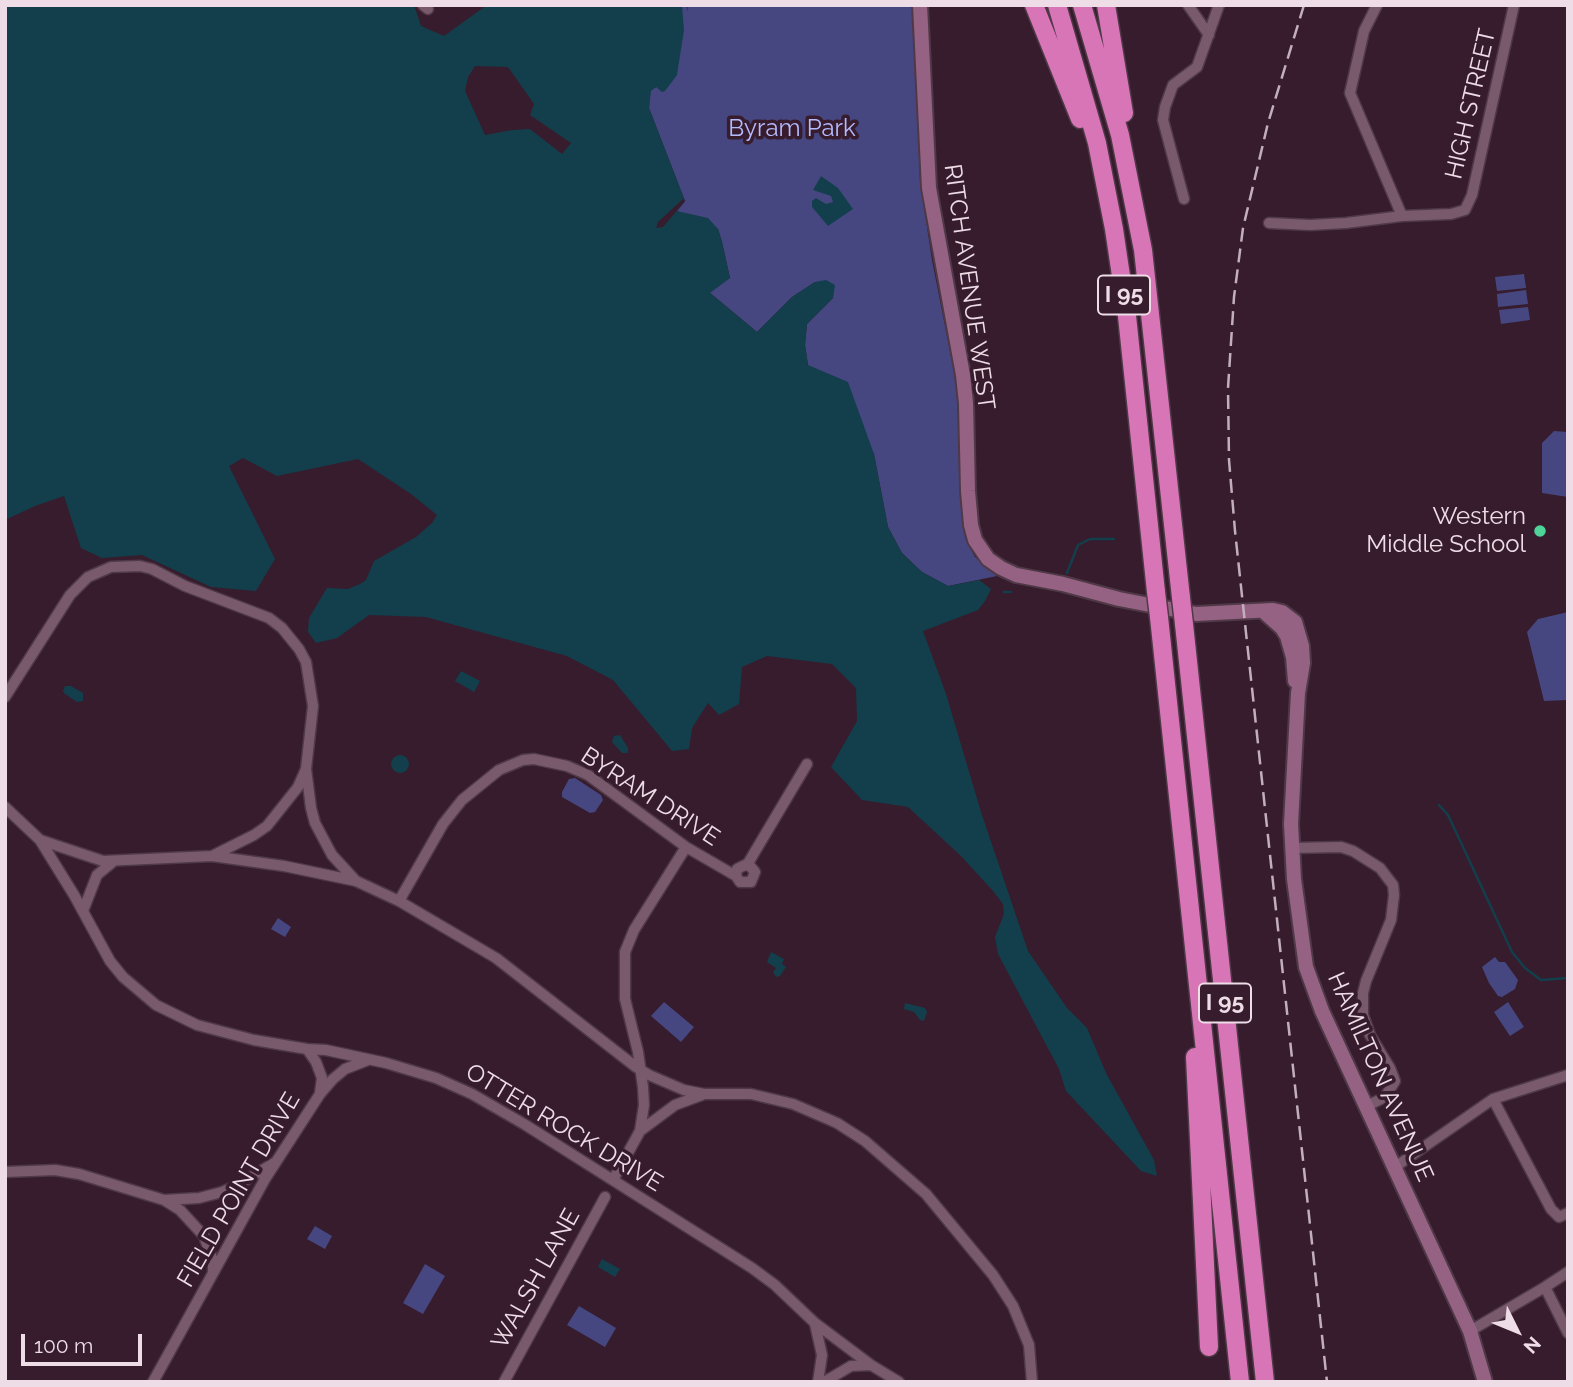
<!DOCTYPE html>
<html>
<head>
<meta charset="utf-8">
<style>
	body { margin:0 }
	#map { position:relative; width:1573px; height:1387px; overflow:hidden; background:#361c2d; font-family:Raleway,sans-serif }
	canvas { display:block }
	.frame { position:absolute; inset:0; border:7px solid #eedce7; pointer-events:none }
	.north { position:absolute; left:1482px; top:1296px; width:70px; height:70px; -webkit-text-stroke:5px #361c2d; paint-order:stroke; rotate:133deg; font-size:19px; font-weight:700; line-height:28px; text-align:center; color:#eedce7 }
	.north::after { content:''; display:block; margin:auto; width:24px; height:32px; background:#eedce7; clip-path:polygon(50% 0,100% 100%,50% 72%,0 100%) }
	.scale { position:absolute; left:21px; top:1334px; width:121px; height:32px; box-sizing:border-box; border:4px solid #eedce7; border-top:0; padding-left:9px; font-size:21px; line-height:24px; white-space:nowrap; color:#eedce7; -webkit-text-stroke:5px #361c2d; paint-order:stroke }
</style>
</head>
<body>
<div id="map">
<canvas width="1573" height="1387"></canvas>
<div class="frame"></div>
<div class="north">N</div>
<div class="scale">100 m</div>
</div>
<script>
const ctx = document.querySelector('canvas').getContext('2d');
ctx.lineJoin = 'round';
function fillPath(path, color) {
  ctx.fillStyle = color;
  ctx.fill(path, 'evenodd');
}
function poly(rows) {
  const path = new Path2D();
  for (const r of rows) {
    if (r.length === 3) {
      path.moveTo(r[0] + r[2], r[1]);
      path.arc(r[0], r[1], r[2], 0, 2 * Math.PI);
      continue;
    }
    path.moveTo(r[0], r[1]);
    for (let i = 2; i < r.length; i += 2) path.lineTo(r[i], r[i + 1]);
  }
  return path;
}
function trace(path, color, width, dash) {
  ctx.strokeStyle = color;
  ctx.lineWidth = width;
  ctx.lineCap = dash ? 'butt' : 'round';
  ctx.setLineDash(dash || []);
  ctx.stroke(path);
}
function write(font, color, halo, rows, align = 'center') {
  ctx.font = font + ' Raleway,sans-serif';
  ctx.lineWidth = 7;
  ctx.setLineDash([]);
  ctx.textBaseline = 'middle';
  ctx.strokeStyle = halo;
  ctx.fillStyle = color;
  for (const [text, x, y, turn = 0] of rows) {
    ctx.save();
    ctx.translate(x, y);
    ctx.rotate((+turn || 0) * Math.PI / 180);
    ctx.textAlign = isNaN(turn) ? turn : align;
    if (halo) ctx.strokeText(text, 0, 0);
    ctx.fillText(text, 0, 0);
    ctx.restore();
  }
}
const green = poly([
	[669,5,687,5,688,12,688,5,913,5,920,181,932,260,956,382,965,538,975,557,997,576,948,586,922,572,902,553,888,527,874,454,808,365,805,345,807,324,833,298,815,282,792,297,757,332,709,292,730,278,722,242,718,229,677,211,685,201,649,108,650,91,656,87,669,86],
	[1524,274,1526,288,1497,291,1495,277],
	[1526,290,1528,304,1498,307,1497,294],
	[1528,307,1530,320,1501,324,1499,310],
	[1554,431,1568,432,1568,497,1542,493,1542,443],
	[1568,612,1568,700,1544,701,1527,632,1538,619],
	[575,778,601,795,603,800,595,812,590,813,562,797,562,792,569,779],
	[278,918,291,927,285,937,271,929],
	[1495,957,1499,962,1505,962,1518,980,1515,989,1502,997,1498,996,1489,983,1482,967],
	[664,1002,694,1027,681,1042,651,1016],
	[1508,1002,1524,1027,1510,1036,1494,1012],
	[315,1226,332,1236,325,1249,307,1239],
	[425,1264,445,1276,423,1314,403,1303],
	[579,1306,616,1328,605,1347,567,1325]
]);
const water = poly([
	[5,5,414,5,421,26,444,36,487,5,682,5,684,30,677,75,665,91,662,92,656,87,651,91,649,108,685,201,677,211,708,218,718,229,722,242,730,278,710,293,757,332,792,297,815,282,826,280,835,285,833,298,807,324,805,345,808,365,848,382,874,454,888,527,902,553,922,572,948,586,979,580,991,589,985,601,978,610,923,631,946,694,981,812,1028,951,1067,1008,1087,1028,1106,1073,1154,1160,1157,1176,1141,1171,1066,1091,1059,1069,998,954,995,937,1004,914,1003,904,993,891,961,856,908,807,862,800,831,767,857,721,856,688,832,664,767,656,742,667,739,704,719,715,708,703,692,728,689,749,672,751,613,680,567,656,426,617,369,615,337,638,316,643,308,632,309,618,327,588,348,589,360,584,366,580,374,561,416,537,432,523,437,515,411,494,358,459,277,476,243,458,229,466,275,559,256,591,211,587,142,555,102,558,81,548,64,496,35,506,5,520],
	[475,66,508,67,534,104,530,115,571,143,562,154,530,129,512,130,485,135,465,91,468,77],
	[821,176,838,188,853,209,828,226,812,207,812,201,816,198,826,204,833,202,831,196,813,190],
	[461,671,480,681,474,692,455,681],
	[65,686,71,686,83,693,83,701,77,702,65,694,63,691],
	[620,735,628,748,628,753,622,753,612,742,614,736],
	[400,764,9],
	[771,952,784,959,782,964,786,967,780,976,776,977,773,972,776,968,767,962],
	[905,1003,925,1008,927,1012,924,1021,920,1020,914,1012,904,1009],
	[602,1259,620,1269,615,1277,598,1267]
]);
const pier = poly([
	[683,199,685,201,663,227,656,228,658,222]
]);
const stream = poly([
	[1067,573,1078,545,1090,539,1114,539],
	[1004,592,1011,592],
	[1439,805,1448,815,1512,952,1525,968,1541,980,1568,978]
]);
const street = poly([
	[423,5,428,9],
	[1188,5,1209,35],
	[1377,5,1364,31,1350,93,1402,216],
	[1184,199,1163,120,1165,107,1173,85,1197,67,1219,5],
	[1269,223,1310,225,1346,223,1402,216,1451,214,1465,210,1472,195,1514,5],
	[5,697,70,595,88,577,111,567,140,566,152,569,185,586,269,618,282,628,299,649,306,662,313,706,306,769,311,808,315,823,332,855,355,880],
	[5,807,40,840,74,895,110,961,123,977,156,1005,197,1025,254,1040,307,1049,326,1050,386,1063,436,1078,472,1094,524,1124,752,1268,775,1285,815,1323,871,1365,899,1382],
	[40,840,103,861,212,856,284,866,356,881,399,901,496,958,636,1067,649,1075,684,1090,704,1094,751,1094,793,1104,837,1123,865,1141,926,1194,993,1275,1013,1306,1029,1345,1032,1382],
	[1291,848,1341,847,1353,851,1380,868,1393,885,1394,895,1391,920,1366,981,1363,993,1363,1015,1370,1035,1390,1068,1395,1081,1385,1097,1367,1106],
	[212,856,254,835,267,826,298,787,306,769],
	[747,865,807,764],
	[399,901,443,824,462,800,499,770,523,760,534,759,567,766,588,775,686,847,736,876,740,882,751,882,755,872,750,866,745,865,737,869,736,876],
	[83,911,97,875,114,861],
	[307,1049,316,1062,322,1078,320,1093],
	[1493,1099,1551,1209,1559,1217,1568,1213],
	[640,1131,644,1105,643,1087,638,1052,625,999,625,952,634,930,686,847],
	[1395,1167,1493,1099,1568,1075],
	[5,1172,55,1170,79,1174,164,1200,180,1210,204,1236,213,1261,213,1272],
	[613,1180,640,1131,675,1105,702,1095],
	[164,1200,199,1198,222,1192,236,1186,274,1163],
	[1545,1287,1568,1333],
	[815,1324,822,1355,818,1382],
	[1470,1331,1545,1287,1568,1272],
	[153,1382,265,1179,320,1094,333,1079,345,1069,368,1060],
	[504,1382,605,1197],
	[824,1382,851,1366,871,1365]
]);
const secondary = poly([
	[920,5,929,188,963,375,966,403,968,491,971,525,975,540,988,559,1001,568,1016,575,1063,584,1119,599,1196,614,1273,610,1282,612,1295,622,1302,646,1303,663,1298,693,1291,824,1294,879,1306,967,1322,1011,1470,1331,1485,1382],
	[1263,611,1282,628,1287,636,1293,657,1295,681]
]);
const highway = poly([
	[1034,5,1080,119],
	[1057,5,1097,143,1114,229,1127,316,1156,592],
	[1082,5,1120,135,1143,250,1181,598],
	[1106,5,1124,113],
	[1159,617,1240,1382],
	[1184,624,1265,1382],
	[1195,1057,1209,1347]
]);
const rail = poly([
	[1304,5,1268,123,1243,228,1234,297,1228,388,1229,460,1235,531,1327,1382]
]);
const highwayBridge = poly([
	[1156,592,1159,617],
	[1181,598,1184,624]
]);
const markers = [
	[1540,531,7,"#4fd399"]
];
const shields = [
	[1124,295,52],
	[1225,1003,52]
];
const shieldNames = [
	["I 95",1124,295],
	["I 95",1225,1003]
];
const streetNames = [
	["HIGH STREET",1471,104,-77],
	["RITCH AVENUE WEST",969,287,82],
	["BYRAM DRIVE",650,797,33],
	["HAMILTON AVENUE",1380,1077,66],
	["OTTER ROCK DRIVE",564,1128,31],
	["FIELD POINT DRIVE",239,1190,-60],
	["WALSH LANE",536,1279,-61]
];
const parkNames = [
	["Byram Park",792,129]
];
const poiNames = [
	["Western",1526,517],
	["Middle School",1526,545]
];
fillPath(green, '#464781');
fillPath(water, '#133f4c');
fillPath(pier, '#361c2d');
trace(stream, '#133f4c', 2.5);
trace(street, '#4f3947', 13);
trace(secondary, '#4f3947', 18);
trace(highway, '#4f3947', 21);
trace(street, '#795a6d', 10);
trace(secondary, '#966283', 14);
trace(highway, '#d875b7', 18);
trace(rail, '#c3afbc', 2.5, [14, 7]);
trace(highwayBridge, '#4f3947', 21, []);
trace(highwayBridge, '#d875b7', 18);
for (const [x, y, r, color] of markers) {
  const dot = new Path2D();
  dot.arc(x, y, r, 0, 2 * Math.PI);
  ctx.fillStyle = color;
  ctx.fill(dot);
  trace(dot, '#361c2d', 2.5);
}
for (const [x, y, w] of shields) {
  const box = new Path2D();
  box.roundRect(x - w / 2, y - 19.5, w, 39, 5);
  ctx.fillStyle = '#361c2d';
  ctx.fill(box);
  trace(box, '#eedce7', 2);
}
write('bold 23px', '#eedce7', null, shieldNames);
write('24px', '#eedce7', '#361c2d', streetNames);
write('24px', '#b5bafe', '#361c2d', parkNames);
write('24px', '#eedce7', '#361c2d', poiNames, 'right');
</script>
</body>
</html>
